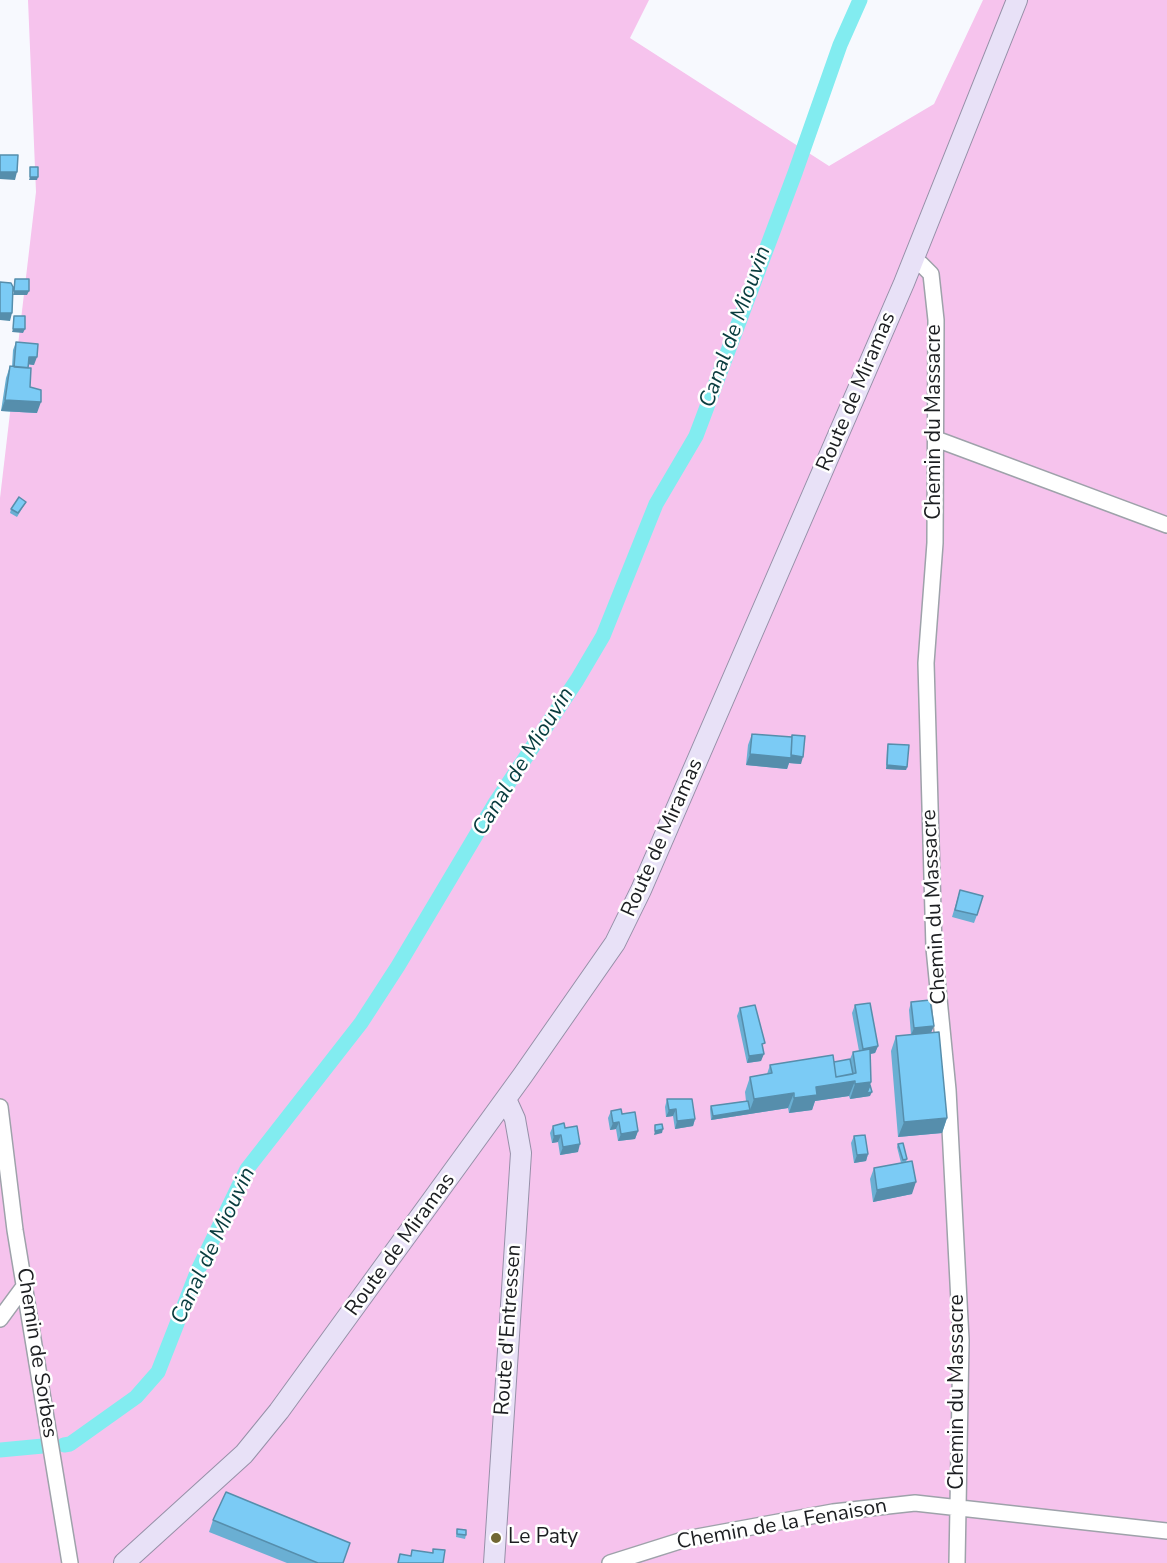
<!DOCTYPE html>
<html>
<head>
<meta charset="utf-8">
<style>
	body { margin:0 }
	canvas { display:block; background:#f7f9fe }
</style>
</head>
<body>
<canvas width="1167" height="1563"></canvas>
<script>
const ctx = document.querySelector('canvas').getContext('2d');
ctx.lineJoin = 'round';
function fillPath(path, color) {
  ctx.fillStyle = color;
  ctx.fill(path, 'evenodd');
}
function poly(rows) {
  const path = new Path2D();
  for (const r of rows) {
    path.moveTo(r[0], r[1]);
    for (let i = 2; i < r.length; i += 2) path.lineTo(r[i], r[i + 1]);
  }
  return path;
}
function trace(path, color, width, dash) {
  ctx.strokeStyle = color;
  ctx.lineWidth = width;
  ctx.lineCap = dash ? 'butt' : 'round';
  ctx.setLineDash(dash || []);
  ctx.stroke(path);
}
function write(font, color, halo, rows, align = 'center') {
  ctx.font = font + ' "Nunito Sans",sans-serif';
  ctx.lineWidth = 5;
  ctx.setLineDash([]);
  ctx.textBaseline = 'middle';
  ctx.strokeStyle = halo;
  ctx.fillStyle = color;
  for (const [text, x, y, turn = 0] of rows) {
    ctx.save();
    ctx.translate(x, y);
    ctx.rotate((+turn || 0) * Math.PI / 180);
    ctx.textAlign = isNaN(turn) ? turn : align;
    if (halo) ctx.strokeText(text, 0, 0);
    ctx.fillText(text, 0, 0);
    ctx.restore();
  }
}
const green = poly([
	[28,0,649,0,630,38,829,166,934,104,983,0,1167,0,1167,1563,0,1563,0,498,36,192]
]);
const canal = poly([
	[64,1445,70,1444,136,1397,158,1372,198,1270,247,1169,361,1023,398,966,494,805,577,680,603,636,656,504,696,436,795,173,840,45,860,0],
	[0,1450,43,1446]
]);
const minor = poly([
	[913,260,921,264,931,274,936,320,935,543,926,663,934,948,948,1090,961,1340,957,1563],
	[936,439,1167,525],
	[0,1107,15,1230,70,1563],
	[0,1319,25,1285],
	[610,1563,686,1539,833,1512,915,1503,1167,1531]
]);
const major = poly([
	[124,1563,244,1454,279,1411,523,1075,615,943,641,890,904,283,1017,0],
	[494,1563,521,1153,515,1119,506,1099]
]);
const wall = poly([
	[16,342,34,365,28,364,28,368,30,387,37,413,1,411,6,378,10,366,12,367,13,350],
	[26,502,17,517,10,513,11,509],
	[752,734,791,737,792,735,801,764,789,763,787,769,746,765,748,745],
	[888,744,907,767,906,770,886,769,887,748],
	[960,890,977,915,974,923,952,917],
	[911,1002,931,1033,947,1118,942,1133,898,1137,891,1051,896,1036,911,1035,909,1010],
	[855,1005,878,1046,875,1053,870,1054,871,1082,870,1085,870,1096,850,1099,849,1096,815,1101,812,1110,789,1113,788,1108,711,1120,710,1109,711,1106,746,1101,745,1092,750,1077,767,1074,770,1065,834,1062,850,1059,853,1052,859,1051,852,1013],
	[740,1008,763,1049,761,1061,747,1063,737,1016],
	[667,1099,695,1119,693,1126,675,1129,673,1116,666,1117,665,1107],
	[611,1111,622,1114,638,1131,635,1139,618,1141,616,1129,610,1130,608,1118],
	[553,1126,565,1128,578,1152,560,1155,558,1142,552,1143,550,1133],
	[854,1136,868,1154,866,1161,854,1163,851,1143],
	[898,1144,907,1159,906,1162,912,1194,873,1202,870,1179,874,1168,901,1163,897,1147],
	[213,1520,343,1563,287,1563,209,1532],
	[457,1529,466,1535,465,1539,456,1537]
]);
const shadedWall = poly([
	[0,172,17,172,15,180,0,179],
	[30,177,38,177,37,180,29,180],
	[14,291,29,291,27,295,13,295],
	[0,313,12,313,10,321,0,320],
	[13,329,25,329,23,333,12,332],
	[29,357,37,357,34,365,26,364],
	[5,400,41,402,37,413,1,411],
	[750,754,790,755,803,757,801,764,789,763,787,769,746,765],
	[887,765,907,767,906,770,886,769],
	[934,1026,931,1033,911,1035,914,1028],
	[878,1046,875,1053,860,1056,863,1049],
	[764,1054,761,1061,747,1063,749,1056],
	[855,1081,849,1096,815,1101,812,1110,789,1113,794,1098,816,1087],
	[871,1082,867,1093,872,1092,870,1096,850,1099,855,1084],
	[794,1093,788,1108,711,1120,713,1116,750,1110,754,1099],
	[676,1109,673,1116,666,1117,669,1110],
	[947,1118,942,1133,898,1137,904,1122],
	[695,1119,693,1126,675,1129,677,1121],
	[619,1122,616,1129,610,1130,613,1123],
	[663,1129,662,1133,654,1135,655,1131],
	[638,1131,635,1139,618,1141,621,1134],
	[561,1135,558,1142,552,1143,554,1136],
	[580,1144,578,1152,560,1155,563,1147],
	[868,1154,866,1161,854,1163,857,1155],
	[916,1182,912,1194,873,1202,877,1190]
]);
const building = poly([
	[0,155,18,155,17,172,0,172,0,155],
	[30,167,38,167,38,177,30,177,30,167],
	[15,279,29,279,29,291,14,291,15,279],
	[0,282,11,283,13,287,12,313,0,313,0,282],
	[14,316,25,316,25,329,13,329,14,316],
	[16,342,38,344,37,357,29,357,28,368,14,367,16,342],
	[10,366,31,368,30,387,41,390,41,402,5,400,10,366],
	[19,497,26,502,18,513,11,509,19,497],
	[752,734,792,737,791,758,750,754,752,734],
	[792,735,805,736,803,757,791,755,792,737,792,735],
	[888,744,909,745,907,767,887,765,888,744],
	[960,890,983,896,977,915,955,910,960,890],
	[930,1000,934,1026,914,1028,911,1002,930,1000],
	[870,1003,878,1046,863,1049,855,1005,870,1003],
	[755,1005,765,1043,762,1044,764,1054,749,1056,740,1008,755,1005],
	[939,1032,947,1118,904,1122,896,1036,939,1032],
	[870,1049,871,1082,855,1084,855,1081,816,1087,817,1095,794,1098,794,1093,754,1099,750,1077,772,1073,770,1065,833,1055,836,1077,856,1073,853,1052,870,1049],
	[850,1059,853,1074,836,1077,834,1062,850,1059],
	[870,1085,872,1092,867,1093,870,1085],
	[667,1099,692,1099,695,1119,677,1121,676,1109,669,1110,667,1099],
	[748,1101,750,1110,713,1116,711,1106,748,1101],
	[621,1109,622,1114,635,1112,638,1131,621,1134,619,1122,613,1123,611,1111,621,1109],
	[564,1123,565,1128,577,1126,580,1144,563,1147,561,1135,554,1136,553,1126,564,1123],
	[662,1124,663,1129,655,1131,655,1125,662,1124],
	[865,1135,868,1154,857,1155,854,1136,865,1135],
	[903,1143,907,1159,903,1160,898,1144,903,1143],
	[912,1161,916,1182,877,1190,874,1168,912,1161],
	[226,1492,350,1543,343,1563,318,1563,213,1520,226,1492],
	[457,1529,466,1530,466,1535,457,1534,457,1529],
	[433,1549,445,1550,443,1563,398,1563,400,1554,411,1556,412,1550,433,1553,433,1549]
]);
const markers = [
	[496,1538,6,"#716734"]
];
const streetNames = [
	["Route de Miramas",857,392,-67],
	["Chemin du Massacre",935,422,-90],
	["Route de Miramas",663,838,-66],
	["Chemin du Massacre",935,907,-93],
	["Route de Miramas",401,1245,-54],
	["Route d'Entressen",509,1330,-86],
	["Chemin de Sorbes",36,1353,81],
	["Chemin du Massacre",958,1392,-90],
	["Chemin de la Fenaison",782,1525,-10]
];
const poiNames = [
	["Le Paty",508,1538]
];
const waterNames = [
	["Canal de Miouvin",736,327,-70],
	["Canal de Miouvin",524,762,-58],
	["Canal de Miouvin",214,1246,-65]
];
fillPath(green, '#f6c3ed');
trace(canal, '#82ecf0', 15);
trace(minor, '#9ea2aa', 18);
trace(major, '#9690a8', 22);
trace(minor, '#fff', 15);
trace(major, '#e8e1f7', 20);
fillPath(wall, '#6aafd3');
fillPath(shadedWall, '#568eac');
fillPath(building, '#7bcbf5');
trace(building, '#568eac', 1.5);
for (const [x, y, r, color] of markers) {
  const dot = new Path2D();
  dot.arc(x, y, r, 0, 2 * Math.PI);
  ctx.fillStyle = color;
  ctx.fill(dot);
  trace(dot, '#fff', 2);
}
write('21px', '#1c1e21', '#fff', streetNames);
write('21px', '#1c1e21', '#fff', poiNames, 'left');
write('italic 22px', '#083c3e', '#fff', waterNames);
</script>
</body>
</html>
